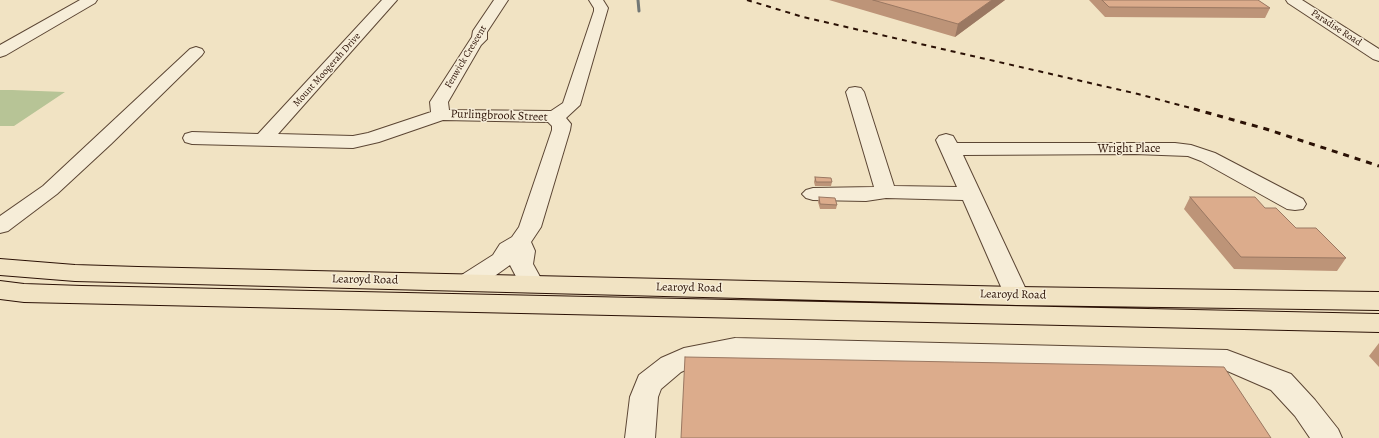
<!DOCTYPE html>
<html>
<head>
<meta charset="utf-8">
<style>
	body { margin:0 }
	canvas { display:block; background:#f1e3c3 }
</style>
</head>
<body>
<canvas width="1379" height="438"></canvas>
<script>
const ctx = document.querySelector('canvas').getContext('2d');
ctx.lineJoin = 'round';
function fillPath(path, color) {
  ctx.fillStyle = color;
  ctx.fill(path, 'evenodd');
}
function poly(rows) {
  const path = new Path2D();
  for (const r of rows) {
    path.moveTo(r[0], r[1]);
    for (let i = 2; i < r.length; i += 2) path.lineTo(r[i], r[i + 1]);
  }
  return path;
}
function trace(path, color, width, dash) {
  ctx.strokeStyle = color;
  ctx.lineWidth = width;
  ctx.lineCap = dash ? 'butt' : 'round';
  ctx.setLineDash(dash || []);
  ctx.stroke(path);
}
function write(font, color, halo, rows, align = 'center') {
  ctx.font = font + ' Alegreya,serif';
  ctx.lineWidth = 3;
  ctx.setLineDash([]);
  ctx.textBaseline = 'middle';
  ctx.strokeStyle = halo;
  ctx.fillStyle = color;
  for (const [text, x, y, turn = 0] of rows) {
    ctx.save();
    ctx.translate(x, y);
    ctx.rotate((+turn || 0) * Math.PI / 180);
    ctx.textAlign = isNaN(turn) ? turn : align;
    if (halo) ctx.strokeText(text, 0, 0);
    ctx.fillText(text, 0, 0);
    ctx.restore();
  }
}
const green = poly([
	[0,90,12,90,65,92,14,126,0,126]
]);
const stream = poly([
	[638,0,639,11]
]);
const minor = poly([
	[80,0,97,0,95,3,6,55,0,57,0,45,80,0],
	[382,0,397,0,278,134,353,136,368,133,431,112,430,102,472,37,473,31,494,0,508,0,487,32,487,39,481,45,448,102,449,110,551,111,563,103,594,11,594,8,589,0,603,0,608,8,580,105,566,118,571,124,570,130,541,227,531,242,535,251,533,264,544,284,541,290,532,292,523,290,510,265,478,288,469,290,460,288,457,282,460,276,493,255,500,244,512,237,519,227,552,130,552,126,548,122,443,120,379,142,353,148,192,144,185,142,183,138,185,134,192,132,258,134,382,0],
	[1286,0,1302,0,1379,49,1379,61,1373,59,1288,3,1286,0],
	[196,47,202,49,204,52,202,55,111,144,57,194,8,231,0,233,0,216,43,186,190,49,196,47],
	[855,87,861,88,864,92,894,186,957,187,936,140,939,136,946,134,953,136,957,143,1175,143,1191,145,1215,153,1303,199,1306,204,1303,209,1295,210,1287,209,1201,161,1188,156,1135,154,963,155,1029,296,1026,302,1017,305,1008,302,1005,296,963,200,886,198,866,201,813,200,806,198,802,194,806,190,813,188,874,187,846,92,849,88,855,87],
	[735,338,1227,350,1291,374,1315,400,1338,429,1342,438,1310,438,1295,416,1271,390,1225,370,735,358,699,364,681,372,661,389,658,397,655,438,625,438,630,397,639,375,661,358,684,348,735,338]
]);
const major = poly([
	[0,259,75,265,138,267,1017,287,1379,292,1379,310,1017,305,75,281,0,275,0,259],
	[0,281,24,284,82,286,1379,314,1379,332,24,302,0,299,0,281]
]);
const railFar1 = poly([
	[747,0,803,17,1138,94,1198,110]
]);
const rail = poly([
	[1194,109,1266,129,1379,166]
]);
const wall = poly([
	[829,0,1005,0,955,37],
	[1089,0,1258,0,1270,8,1265,18,1105,17],
	[815,177,832,182,831,186,815,186,814,182],
	[819,197,837,205,836,209,820,209,818,202],
	[1190,197,1265,208,1296,228,1346,258,1337,271,1234,269,1184,209],
	[1379,343,1379,367,1369,356]
]);
const shadedWall = poly([
	[992,0,1005,0,955,37,958,24]
]);
const building = poly([
	[873,0,992,0,958,24,873,0],
	[1102,0,1258,0,1270,8,1109,7,1102,0],
	[815,177,831,178,832,182,816,182,815,177],
	[819,197,835,198,837,205,820,204,819,197],
	[1190,197,1255,197,1265,208,1276,208,1296,228,1316,228,1346,258,1241,257,1190,197],
	[685,357,1224,367,1271,438,681,438,685,357]
]);
const farStreetnames = [
	["Paradise Road",1336,28,33],
	["Fenwick Crescent",466,57,-59],
	["Mount Moogerah Drive",327,70,-48]
];
const streetNames = [
	["Purlingbrook Street",499,116,2],
	["Wright Place",1129,149],
	["Learoyd Road",365,280,1],
	["Learoyd Road",689,288,1],
	["Learoyd Road",1013,295,1]
];
fillPath(green, '#b7c496');
trace(stream, '#727775', 3);
trace(minor, '#5c4634', 2);
trace(major, '#2b1105', 2);
fillPath(minor, '#f6edd8');
fillPath(major, '#f1e3c3');
trace(railFar1, '#2b1105', 2, [5, 5]);
trace(rail, '#2b1105', 3, [6, 6]);
fillPath(wall, '#bd9478');
fillPath(shadedWall, '#9a7862');
fillPath(building, '#dcac8c');
trace(building, '#9a7862', 1);
write('10px', '#2b1105', '#f6edd8', farStreetnames);
write('12px', '#2b1105', '#f6edd8', streetNames);
</script>
</body>
</html>
